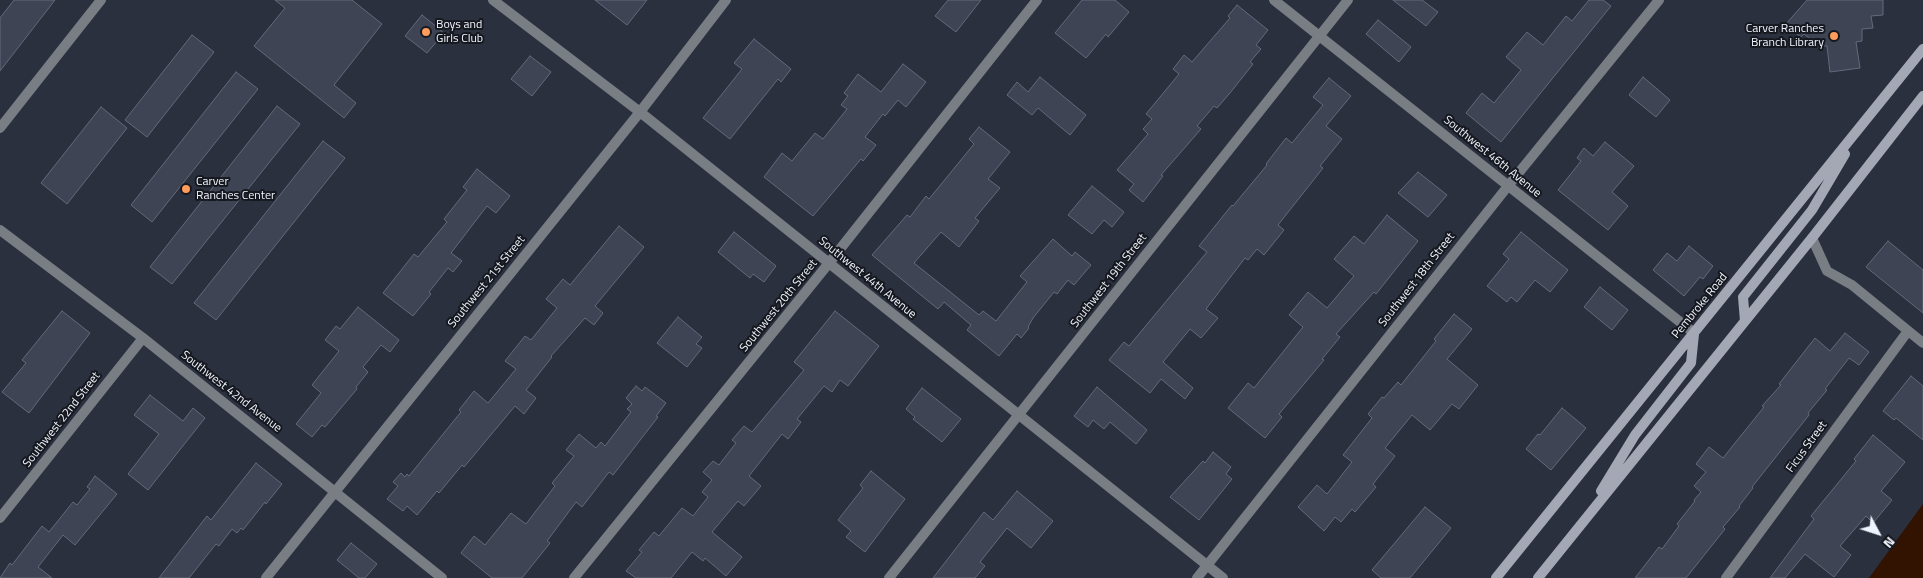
<!DOCTYPE html>
<html>
<head>
<meta charset="utf-8">
<style>
	body { margin:0 }
	#map { position:relative; width:1923px; height:578px; overflow:hidden; background:#2a303e; font-family:"Titillium Web",sans-serif }
	canvas { display:block }
	.north { position:absolute; left:1853px; top:508px; width:50px; height:50px; -webkit-text-stroke:4px #15181e; paint-order:stroke; rotate:130deg; font-size:14px; font-weight:700; line-height:20px; text-align:center; color:#f0f4fe }
	.north::after { content:''; display:block; margin:auto; width:18px; height:22px; background:#f0f4fe; clip-path:polygon(50% 0,100% 100%,50% 72%,0 100%) }
</style>
</head>
<body>
<div id="map">
<canvas width="1923" height="578"></canvas>
<div class="north">N</div>
</div>
<script>
const ctx = document.querySelector('canvas').getContext('2d');
ctx.lineJoin = 'round';
function fillPath(path, color) {
  ctx.fillStyle = color;
  ctx.fill(path, 'evenodd');
}
function poly(rows) {
  const path = new Path2D();
  for (const r of rows) {
    path.moveTo(r[0], r[1]);
    for (let i = 2; i < r.length; i += 2) path.lineTo(r[i], r[i + 1]);
  }
  return path;
}
function trace(path, color, width, dash) {
  ctx.strokeStyle = color;
  ctx.lineWidth = width;
  ctx.lineCap = dash ? 'butt' : 'round';
  ctx.setLineDash(dash || []);
  ctx.stroke(path);
}
function write(font, color, halo, rows, align = 'center') {
  ctx.font = font + ' "Titillium Web",sans-serif';
  ctx.lineWidth = 4;
  ctx.setLineDash([]);
  ctx.textBaseline = 'middle';
  ctx.strokeStyle = halo;
  ctx.fillStyle = color;
  for (const [text, x, y, turn = 0] of rows) {
    ctx.save();
    ctx.translate(x, y);
    ctx.rotate((+turn || 0) * Math.PI / 180);
    ctx.textAlign = isNaN(turn) ? turn : align;
    if (halo) ctx.strokeText(text, 0, 0);
    ctx.fillText(text, 0, 0);
    ctx.restore();
  }
}
const water = poly([
	[1923,504,1923,578,1869,578]
]);
const building = poly([
	[14,0,55,0,0,71,0,18,14,0],
	[275,0,352,0,382,24,334,85,356,103,344,118,254,46,285,8,275,0],
	[595,0,647,0,627,25,595,0],
	[948,0,981,0,956,32,935,16,948,0],
	[1082,0,1115,0,1129,12,1108,37,1106,34,1086,58,1055,33,1082,0],
	[1393,0,1422,0,1438,12,1426,26,1393,0],
	[1589,0,1603,0,1611,6,1501,142,1466,113,1482,93,1494,103,1521,70,1506,57,1527,32,1543,45,1566,16,1572,21,1589,0],
	[1807,0,1883,0,1883,15,1871,16,1873,28,1862,29,1862,41,1856,42,1860,68,1830,72,1827,46,1819,46,1804,34,1801,37,1785,25,1807,0],
	[1237,5,1268,30,1256,45,1261,49,1250,62,1253,64,1230,93,1217,108,1214,106,1197,126,1201,129,1161,175,1163,176,1143,202,1129,190,1134,184,1117,170,1148,134,1143,129,1152,119,1146,114,1179,74,1173,69,1184,55,1192,62,1230,18,1228,16,1237,5],
	[422,15,444,33,427,53,405,36,422,15],
	[1378,20,1411,47,1399,62,1366,34,1378,20],
	[192,35,214,52,147,137,125,120,192,35],
	[754,39,791,69,781,82,778,79,730,139,703,118,742,69,734,63,754,39],
	[530,56,551,72,532,96,511,79,530,56],
	[903,64,926,82,906,107,898,100,885,116,883,114,865,137,876,145,863,161,861,159,813,216,764,177,782,153,792,161,815,133,823,139,847,109,841,105,848,96,844,93,858,74,881,92,903,64],
	[236,72,258,89,152,222,131,205,236,72],
	[1040,77,1086,115,1070,135,1038,108,1032,115,1007,95,1017,82,1028,92,1040,77],
	[1643,77,1670,100,1656,117,1629,95,1643,77],
	[1329,78,1351,96,1326,126,1342,139,1320,166,1323,168,1278,225,1284,230,1264,255,1257,249,1248,260,1245,258,1206,309,1218,318,1201,338,1190,329,1163,362,1193,388,1185,399,1161,379,1150,393,1109,360,1124,342,1129,346,1207,252,1199,246,1232,205,1233,206,1267,165,1266,164,1286,138,1292,143,1323,105,1313,97,1329,78],
	[277,106,300,124,172,284,150,267,277,106],
	[101,107,127,128,67,204,41,183,101,107],
	[979,127,1010,152,988,179,1000,188,975,218,979,221,959,247,941,232,914,263,979,315,983,311,996,321,1027,282,1020,276,1053,239,1072,256,1075,252,1091,265,1074,285,1068,280,1057,294,1054,292,1033,318,1028,327,1029,328,1021,338,1017,334,999,356,967,330,971,325,944,302,938,309,872,255,907,215,910,217,926,196,929,199,974,144,969,139,979,127],
	[323,141,345,158,216,320,194,303,323,141],
	[1605,142,1634,166,1612,192,1628,206,1608,230,1558,190,1581,161,1577,158,1584,148,1593,156,1605,142],
	[477,169,510,196,496,213,487,206,451,253,462,261,453,272,448,268,429,292,431,294,413,316,383,293,414,254,418,257,447,222,444,219,467,190,463,187,477,169],
	[1418,172,1447,195,1428,217,1398,193,1418,172],
	[1092,186,1124,212,1112,227,1104,220,1092,234,1068,215,1092,186],
	[1387,215,1418,241,1376,294,1374,292,1336,334,1340,337,1322,359,1324,360,1279,414,1282,417,1265,438,1228,408,1248,383,1254,388,1303,327,1289,315,1308,292,1327,308,1354,276,1334,259,1354,236,1364,244,1387,215],
	[619,226,644,247,595,306,603,313,594,325,585,318,551,356,552,357,526,390,536,398,524,414,515,406,464,467,462,465,439,493,437,491,417,515,407,506,403,511,387,499,398,486,393,482,401,473,405,477,407,474,409,476,461,412,459,410,474,391,488,403,516,369,505,361,525,336,531,340,557,308,546,299,563,279,570,285,619,226],
	[734,232,776,266,764,282,753,274,750,278,718,252,734,232],
	[1521,232,1568,270,1550,292,1535,280,1517,302,1511,297,1507,302,1487,286,1509,259,1503,254,1521,232],
	[1888,241,1923,270,1923,313,1866,267,1888,241],
	[1689,246,1713,266,1703,279,1700,277,1684,296,1653,270,1667,253,1677,261,1689,246],
	[1600,287,1628,310,1612,330,1584,307,1600,287],
	[358,307,399,340,390,352,381,345,363,367,368,372,356,387,357,389,325,427,322,425,312,437,296,424,321,393,312,385,339,351,325,340,336,326,340,329,358,307],
	[62,311,90,333,29,413,2,392,26,363,22,360,62,311],
	[835,311,879,346,848,386,840,380,832,392,824,386,797,419,801,422,788,439,782,434,749,476,761,486,744,506,738,501,712,532,742,557,726,576,705,558,703,561,692,552,671,578,636,578,626,571,642,552,639,550,654,532,659,536,682,508,693,516,708,497,702,492,712,480,703,472,713,461,719,465,736,443,732,440,744,426,752,432,804,370,794,362,835,311],
	[1454,314,1472,329,1447,359,1478,385,1459,409,1452,404,1430,430,1412,415,1385,448,1395,456,1373,484,1376,487,1355,512,1352,509,1341,522,1335,517,1324,531,1298,507,1317,485,1327,494,1352,462,1343,455,1372,418,1368,414,1382,397,1384,398,1398,382,1401,385,1436,341,1434,339,1454,314],
	[678,317,702,337,696,344,702,348,687,367,657,343,678,317],
	[1845,333,1869,352,1859,365,1849,358,1825,389,1827,390,1808,413,1809,415,1752,487,1753,488,1739,506,1740,507,1723,527,1725,529,1686,578,1635,578,1659,547,1662,549,1679,526,1677,524,1695,501,1694,500,1701,492,1694,486,1706,472,1696,464,1709,447,1723,458,1764,407,1762,406,1781,385,1779,384,1815,338,1830,351,1845,333],
	[1911,376,1923,386,1923,440,1896,418,1894,420,1883,411,1911,376],
	[636,386,642,391,645,387,666,403,656,416,658,417,613,475,609,472,582,507,576,502,547,541,550,543,522,578,492,578,461,553,474,536,485,545,511,513,526,524,555,486,552,483,574,456,566,450,579,434,596,448,601,442,605,446,631,412,627,409,632,404,626,398,636,386],
	[1097,387,1147,430,1136,444,1110,422,1104,429,1093,420,1088,427,1074,416,1097,387],
	[922,388,961,419,942,442,913,419,915,417,906,409,922,388],
	[150,395,183,421,193,408,205,418,148,490,128,474,159,434,134,415,150,395],
	[1562,408,1586,428,1551,470,1526,449,1538,434,1540,435,1562,408],
	[1873,435,1905,462,1881,491,1892,500,1873,523,1866,516,1840,546,1851,555,1834,577,1805,554,1785,578,1770,578,1814,519,1811,516,1856,461,1854,459,1873,435],
	[1213,452,1231,467,1226,474,1232,479,1199,520,1170,497,1203,461,1205,463,1213,452],
	[256,463,282,484,266,504,265,502,243,530,241,528,237,533,232,529,219,546,216,544,189,578,159,578,207,516,211,520,256,463],
	[871,471,905,499,865,552,846,537,851,531,838,520,863,488,860,485,871,471],
	[95,476,117,494,75,545,63,535,38,567,52,578,0,578,10,563,12,565,42,526,49,532,73,502,77,505,90,489,87,487,95,476],
	[1017,491,1053,521,1031,548,1007,528,980,562,985,566,975,578,933,578,984,512,993,520,1017,491],
	[1425,507,1451,528,1410,578,1381,578,1372,570,1425,507],
	[351,543,377,564,365,578,359,578,337,560,351,543]
]);
const minor = poly([
	[493,0,640,112,1223,578],
	[1274,0,1694,333],
	[0,128,101,0],
	[0,230,143,338,442,578],
	[1812,238,1827,271,1852,285,1923,343],
	[0,518,143,338],
	[266,578,640,112,726,0],
	[574,578,829,263,1037,0],
	[889,578,1348,0],
	[1197,578,1508,186,1659,0],
	[1726,578,1908,331]
]);
const secondary = poly([
	[1745,321,1743,297,1812,210,1845,154],
	[1601,491,1635,435,1691,363,1694,334],
	[1496,578,1923,49],
	[1538,578,1812,238,1923,96]
]);
const markers = [
	[426,32,5,"#ff9b5b"],
	[1834,36,5,"#ff9b5b"],
	[186,189,5,"#ff9b5b"]
];
const poiNames = [
	["Boys and",436,25],
	["Girls Club",436,39],
	["Carver Ranches",1824,29,"right"],
	["Branch Library",1824,43,"right"],
	["Carver",196,182],
	["Ranches Center",196,196]
];
const streetNames = [
	["Southwest 46th Avenue",1492,157,39],
	["Southwest 44th Avenue",867,278,39],
	["Southwest 18th Street",1417,280,-52],
	["Southwest 19th Street",1109,281,-52],
	["Southwest 21st Street",487,282,-51],
	["Southwest 20th Street",779,306,-51],
	["Pembroke Road",1700,306,-51],
	["Southwest 42nd Avenue",231,392,38],
	["Southwest 22nd Street",62,420,-52],
	["Ficus Street",1807,447,-54]
];
fillPath(water, '#321200');
fillPath(building, '#3e4454');
trace(building, '#636a7b', 1);
trace(minor, '#797d84', 10);
trace(secondary, '#a3a8b4', 10);
for (const [x, y, r, color] of markers) {
  const dot = new Path2D();
  dot.arc(x, y, r, 0, 2 * Math.PI);
  ctx.fillStyle = color;
  ctx.fill(dot);
  trace(dot, '#15181e', 2);
}
write('12px', '#f0f4fe', '#15181e', poiNames, 'left');
write('12px', '#f0f4fe', '#15181e', streetNames);
</script>
</body>
</html>
